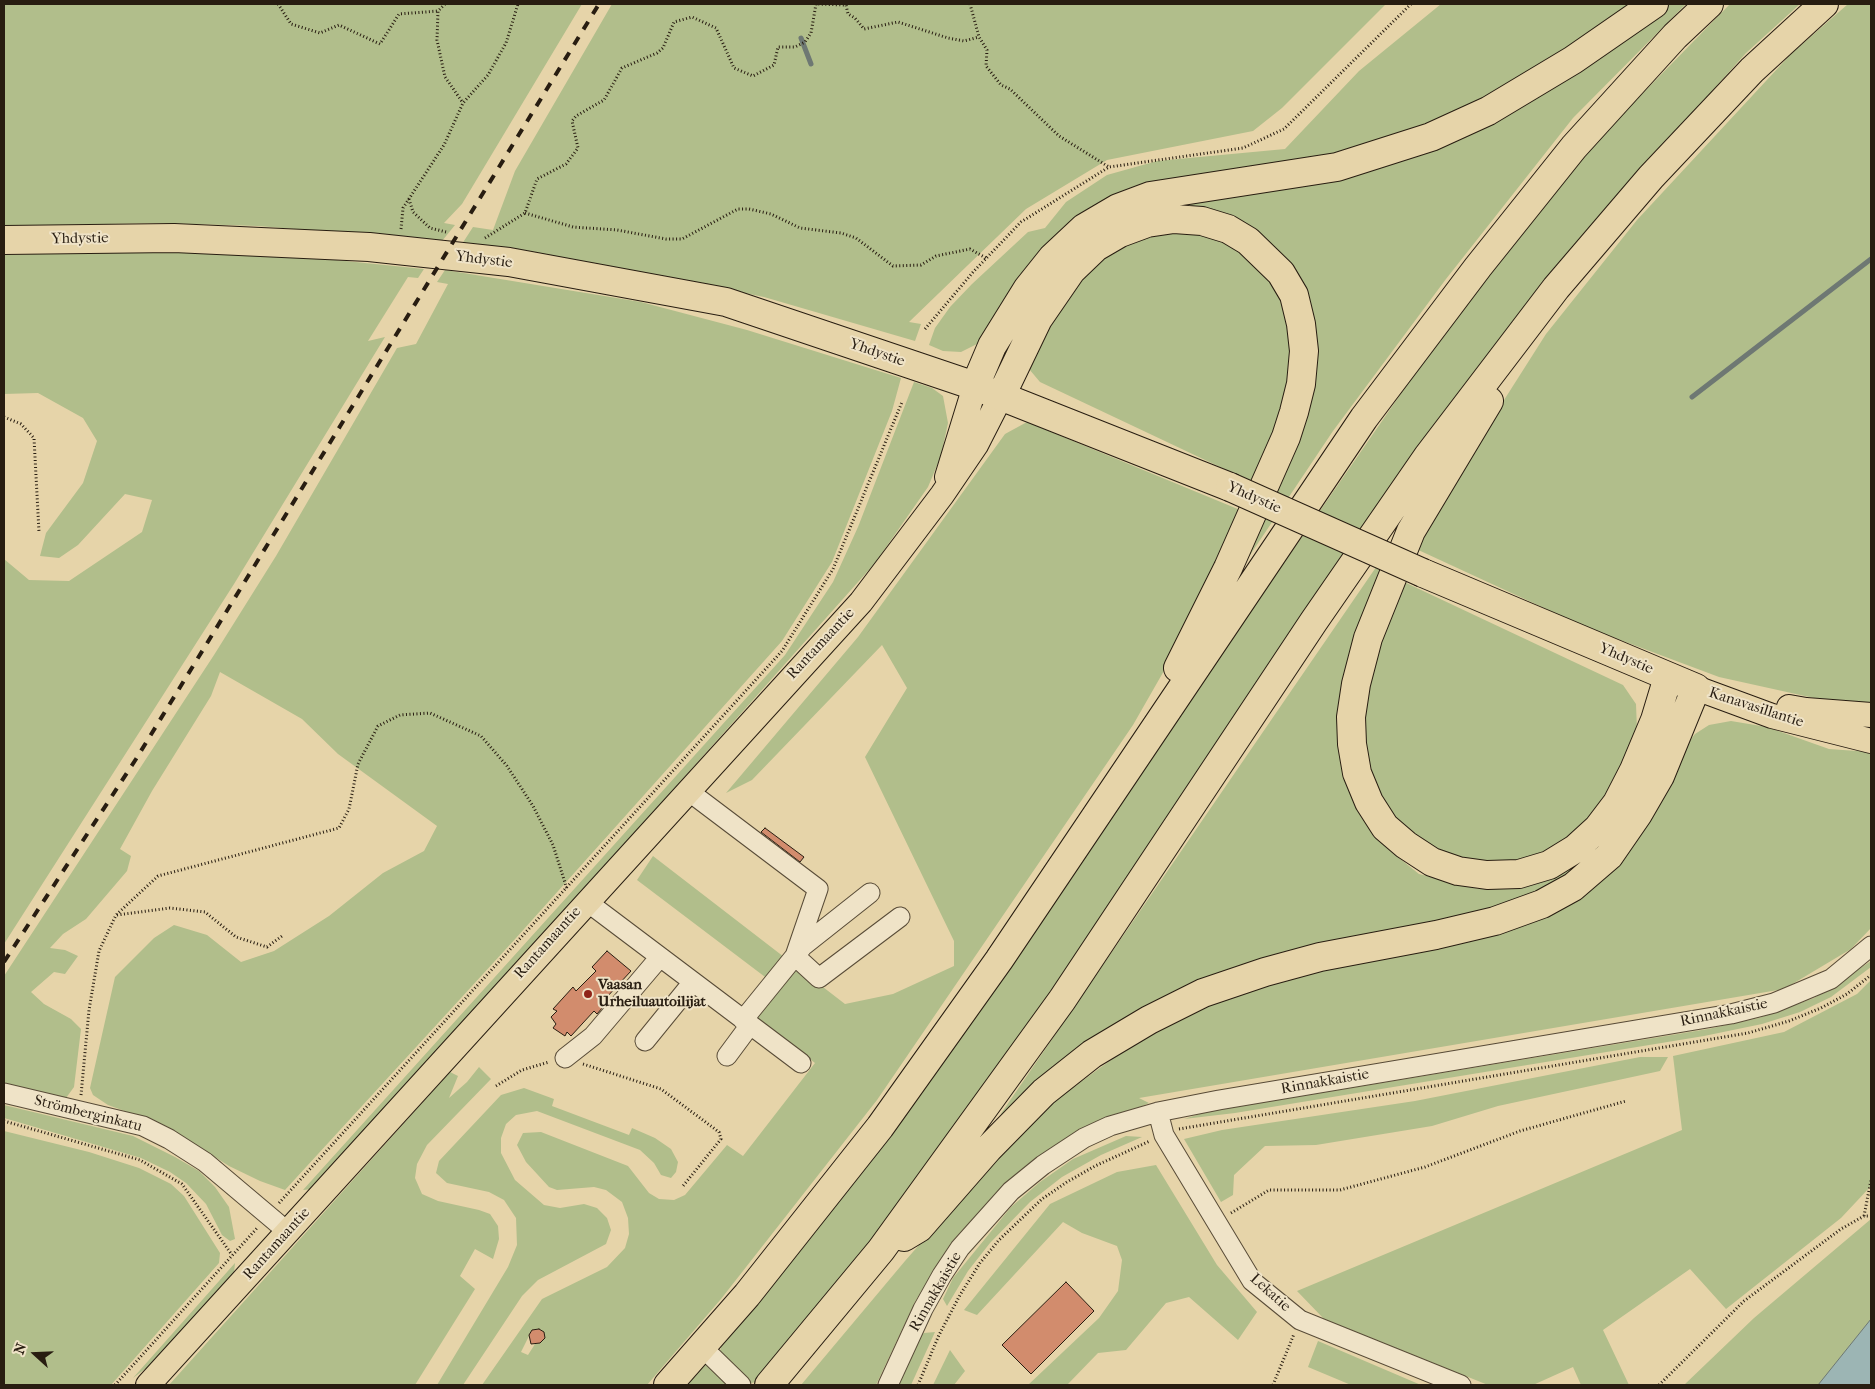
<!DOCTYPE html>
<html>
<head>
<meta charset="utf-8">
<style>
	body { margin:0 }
	#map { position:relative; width:1875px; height:1389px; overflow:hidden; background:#e6d4a9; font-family:"IM FELL French Canon",serif }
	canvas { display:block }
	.frame { position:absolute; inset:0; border:5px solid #281d11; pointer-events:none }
	.north { position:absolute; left:10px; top:1329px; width:50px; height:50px; -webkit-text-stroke:4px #efe3c7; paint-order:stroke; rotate:290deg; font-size:14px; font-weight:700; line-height:20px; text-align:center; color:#281d11 }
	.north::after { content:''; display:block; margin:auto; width:18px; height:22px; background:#281d11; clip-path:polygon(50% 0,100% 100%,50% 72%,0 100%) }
</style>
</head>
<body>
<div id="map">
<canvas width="1875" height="1389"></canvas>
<div class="frame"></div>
<div class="north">N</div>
</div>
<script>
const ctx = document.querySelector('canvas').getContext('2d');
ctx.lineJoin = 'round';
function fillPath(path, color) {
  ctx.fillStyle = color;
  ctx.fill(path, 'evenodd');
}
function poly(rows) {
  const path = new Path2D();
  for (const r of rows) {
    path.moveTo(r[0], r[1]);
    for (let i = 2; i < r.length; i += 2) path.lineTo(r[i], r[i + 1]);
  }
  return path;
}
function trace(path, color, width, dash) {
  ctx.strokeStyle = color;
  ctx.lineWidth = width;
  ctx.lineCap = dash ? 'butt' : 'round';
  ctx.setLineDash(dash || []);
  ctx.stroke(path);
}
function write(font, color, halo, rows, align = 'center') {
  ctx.font = font + ' "IM FELL French Canon",serif';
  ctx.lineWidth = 4;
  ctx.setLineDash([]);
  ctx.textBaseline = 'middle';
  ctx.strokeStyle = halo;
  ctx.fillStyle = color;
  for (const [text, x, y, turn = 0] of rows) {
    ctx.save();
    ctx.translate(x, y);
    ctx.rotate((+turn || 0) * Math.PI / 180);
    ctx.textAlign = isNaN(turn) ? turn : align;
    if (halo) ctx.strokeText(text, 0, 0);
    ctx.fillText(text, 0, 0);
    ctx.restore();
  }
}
const green = poly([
	[4,4,582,4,462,204,444,223,455,225,442,241,258,226,159,223,4,226],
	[612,4,1386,4,1282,108,1253,131,1107,160,1026,209,909,322,921,324,915,341,764,297,675,279,462,244,473,227,493,230,515,171],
	[1441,4,1635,4,1558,60,1449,118,1372,150,1153,184,977,344,961,352,943,351,929,345,935,328,950,307,972,284,1028,232,1045,228,1066,202,1107,175,1157,161,1285,149,1359,71],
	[1669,4,1686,4,1573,118,1446,279,1333,431,1236,576,1297,431,1286,264,1184,212,1172,199,1511,113],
	[1730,4,1800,4,1746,53,1553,269,1422,443,1042,1005,914,1187,755,1382,745,1385,686,1385,706,1364,719,1356,721,1347,875,1155,1449,324,1604,133],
	[1848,4,1871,4,1871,703,1823,700,1719,677,1583,626,1414,548,1478,441,1546,334,1637,220,1791,54],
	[1198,229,1244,247,1273,280,1295,330,1288,398,1258,485,1040,382,1029,369,1035,338,1072,288,1115,242,1158,230],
	[121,251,277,254,424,269,418,278,408,277,368,341,385,337,234,584,4,944,4,559,29,580,69,581,142,532,152,500,125,494,78,545,59,558,40,556,46,533,83,483,97,441,83,418,38,393,4,394,4,255],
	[445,270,641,302,747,330,901,378,892,411,832,562,782,641,516,938,285,1190,260,1181,229,1166,166,1126,108,1105,93,1095,90,1088,115,977,154,938,174,925,207,935,241,962,274,951,329,916,383,873,424,851,437,826,338,754,302,719,220,672,211,696,152,791,120,849,131,856,127,871,86,919,63,934,50,948,65,950,78,956,65,974,54,972,31,992,44,1004,71,1019,81,1029,74,1087,66,1098,55,1097,4,1084,4,976,214,655,276,556,397,348,416,344,448,284,437,282],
	[914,382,932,388,943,396,948,423,941,456,928,487,875,563,327,1178,312,1189,303,1190,785,655,833,582,858,527],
	[1027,422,1245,512,1201,606,1133,725,877,1100,721,1299,647,1385,482,1385,542,1299,607,1267,625,1248,629,1234,628,1218,622,1202,606,1190,594,1187,557,1190,549,1187,526,1162,517,1145,523,1133,541,1132,628,1166,649,1193,659,1199,674,1200,685,1195,727,1145,743,1156,815,1063,753,1015,777,986,637,880,653,856,845,1004,893,994,954,966,954,941,865,757,907,688,882,645,752,780,726,793,858,637,1005,434],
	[539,1329,544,1332,545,1338,540,1343,535,1344,528,1355,521,1352,532,1330],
	[1405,525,1367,608,1352,796,1388,849,1419,874,1479,889,1540,880,1631,797,1593,859,1525,901,1470,917,1090,1045,1000,1115,987,1134],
	[1402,581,1623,685,1636,704,1637,730,1629,755,1597,814,1550,850,1503,866,1439,854,1402,830,1378,796,1363,755,1364,705,1376,649],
	[1731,721,1767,727,1829,749,1871,752,1871,928,1851,949,1784,989,1139,1098,1149,1103,1057,1146,1007,1182,956,1237,916,1300,876,1385,801,1385,905,1261,983,1172,1049,1105,1159,1025,1246,991,1592,884,1684,748,1695,734,1709,725],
	[1871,961,1871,967,1831,997,1800,1012,1762,1024,1704,1036,1235,1113,1184,1119,1206,1112,1708,1029,1759,1018,1814,998],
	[1871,980,1871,1186,1841,1218,1726,1309,1690,1269,1603,1330,1629,1385,1581,1385,1573,1367,1533,1385,1488,1385,1324,1319,1297,1291,1682,1130,1673,1056,1784,1032,1857,994],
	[1640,1057,1668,1057,1660,1071,1498,1106,1432,1126,1316,1145,1265,1146,1234,1175,1233,1195,1221,1202,1184,1139,1222,1130,1415,1101],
	[479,1067,491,1079,427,1145,417,1164,415,1178,422,1194,438,1201,479,1210,490,1214,498,1226,499,1239,493,1259,475,1249,460,1276,475,1289,415,1385,169,1385,450,1072,458,1076,449,1098,467,1082],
	[524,1088,554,1099,552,1106,629,1135,632,1128,655,1138,671,1149,678,1162,676,1172,671,1178,661,1175,654,1163,640,1150,537,1111,516,1115,506,1124,501,1138,501,1153,515,1180,544,1205,560,1208,584,1204,597,1208,607,1218,611,1230,606,1244,538,1280,522,1296,463,1385,437,1385,508,1267,517,1245,516,1218,504,1200,489,1192,447,1183,436,1173,439,1161,501,1095],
	[4,1105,133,1136,175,1157,199,1171,215,1187,229,1207,235,1239,230,1241,222,1235,206,1204,186,1183,170,1172,141,1158,4,1118],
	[4,1131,89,1152,139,1168,171,1184,184,1196,220,1253,219,1263,111,1385,4,1385],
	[1126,1136,1142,1137,1101,1155,1062,1177,1030,1202,990,1243,968,1271,947,1306,943,1299,953,1278,1011,1207,1040,1182,1073,1159],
	[1156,1165,1217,1265,1257,1312,1238,1340,1189,1297,1166,1303,1126,1350,1098,1353,1067,1385,1028,1385,1099,1318,1118,1291,1122,1260,1117,1246,1082,1233,1063,1222,977,1315,964,1310,1050,1204,1117,1172],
	[1871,1219,1871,1385,1684,1385,1754,1318],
	[235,1263,234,1273,168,1352,133,1378],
	[935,1332,911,1385,898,1385,918,1338,924,1333],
	[1318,1341,1421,1385,1351,1385,1308,1367],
	[950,1350,965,1371,954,1385,933,1385]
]);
const water = poly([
	[1871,1319,1871,1385,1818,1385,1871,1319]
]);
const stream = poly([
	[801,38,811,64],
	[1692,397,1871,259]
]);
const building = poly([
	[765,828,804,857,800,862,761,832,765,828],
	[607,951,631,971,606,998,609,1000,597,1014,594,1011,571,1036,567,1032,565,1036,553,1028,556,1024,551,1017,557,1011,553,1009,573,987,576,991,596,971,592,967,607,951],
	[1066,1282,1094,1311,1031,1374,1002,1345,1066,1282],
	[539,1329,544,1332,545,1338,540,1343,531,1344,529,1335,532,1330,539,1329]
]);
const path = poly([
	[278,4,291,24,320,33,339,25,380,44,399,14,438,11],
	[445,4,438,11,437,40,445,77,463,103],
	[970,4,979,37,987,50,986,66,1001,85,1010,89,1059,136,1109,167],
	[409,199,413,212,430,228,446,232],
	[525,213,573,227,617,230,666,239,682,239,738,209,749,209,771,214,800,228,841,233,856,238,893,266,921,265,936,256,970,249,986,258],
	[401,229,403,208,444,145,463,103,488,75,506,43,518,4],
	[485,238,525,213,537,179,566,164,578,148,572,121,576,116,604,100,622,68,657,53,663,48,674,22,692,17,716,28,734,68,753,76,774,65,778,47,795,47,805,42,811,33,816,4,846,5,848,14,855,18,864,29,898,22,948,38,964,41,979,37],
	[925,329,974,271,1021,222,1109,167,1243,148,1284,129,1411,4],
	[4,417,21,424,34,438,39,532],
	[117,915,170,908,205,912,236,937,267,947,282,936],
	[583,1064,661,1089,719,1132,721,1139,683,1186],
	[496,1086,522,1070,549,1062],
	[81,1095,89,1010,99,951,116,915,158,876,339,828,349,809,358,764,378,726,400,715,430,713,481,736,507,766,533,806,553,845,567,889],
	[4,1121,140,1160,182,1184,232,1255],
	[1179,1129,1748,1033,1789,1021,1821,1008,1847,994,1871,975],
	[279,1203,782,651,833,569,902,402],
	[1231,1213,1269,1190,1340,1190,1425,1167,1520,1131,1626,1101],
	[1864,1216,1871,1180],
	[115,1385,258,1227],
	[918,1385,939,1335,960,1295,980,1263,999,1240,1042,1199,1067,1182,1095,1166,1150,1141],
	[1273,1385,1294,1334],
	[1659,1385,1744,1301,1841,1229,1864,1216,1871,1216]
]);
const minor = poly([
	[687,790,818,889,795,956,819,978,900,917],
	[586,901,801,1063],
	[743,1020,803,946,870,893],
	[645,1041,693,982],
	[727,1056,750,1025],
	[565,1058,593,1036,660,957],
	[4,1093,143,1126,169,1139,205,1162,288,1232],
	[1158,1112,1164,1135,1252,1281,1300,1320,1461,1385],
	[702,1347,741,1385],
	[888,1385,923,1309,942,1275,960,1248,1011,1191,1043,1165,1084,1138,1110,1126,1158,1112,1219,1100,1731,1014,1774,1003,1831,979,1871,946]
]);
const major = poly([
	[947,477,975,386],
	[1696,688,1772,716,1871,741],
	[1789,707,1806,710,1871,715],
	[148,1385,861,602,942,495,976,445,1001,396]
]);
const highway = poly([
	[4,240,174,238,369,247,509,262,726,302,975,386,1230,487],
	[975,386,992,346,1028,288,1052,258,1084,228,1118,208,1150,196,1337,167,1431,137,1488,111,1573,60,1654,4],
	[1001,396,1038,319,1071,271,1096,247,1120,233,1147,223,1174,219,1202,221,1228,229,1248,241,1281,273,1294,295,1301,324,1304,351,1301,384,1294,412,1286,437,1228,568,1178,668],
	[1489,401,1411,531,1368,638,1356,684,1351,717,1352,744,1357,773,1369,802,1385,827,1406,845,1432,862,1458,871,1487,875,1519,874,1549,865,1575,849,1598,828,1617,803,1634,770,1655,720,1668,677],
	[904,1237,919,1228,988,1149,1044,1092,1092,1054,1149,1020,1203,993,1265,972,1320,957,1436,935,1495,921,1542,904,1573,887,1609,856,1638,814,1660,776,1696,688,1423,573],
	[668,1385,747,1295,880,1127,999,960,1364,418,1478,267,1574,147,1675,36,1709,4],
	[769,1385,881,1250,1062,1000,1314,621,1428,456,1556,288,1651,177,1752,70,1824,4]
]);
const rail = poly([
	[4,962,136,759,599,4]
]);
const highwayBridge = poly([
	[1230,487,1423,573]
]);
const markers = [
	[588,994,5,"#8f2418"]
];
const streetNames = [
	["Yhdystie",80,239,-1],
	["Yhdystie",484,260,7],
	["Yhdystie",877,353,19],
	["Yhdystie",1254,498,24],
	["Rantamaantie",821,644,-47],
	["Yhdystie",1626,659,23],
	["Kanavasillantie",1756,708,18],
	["Rantamaantie",548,943,-48],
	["Rinnakkaistie",1724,1013,-12],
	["Rinnakkaistie",1325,1082,-10],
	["Strömberginkatu",88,1114,14],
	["Rantamaantie",277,1244,-48],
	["Rinnakkaistie",936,1292,-60],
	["Lekatie",1270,1293,42]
];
const poiNames = [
	["Vaasan",598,985],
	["Urheiluautoilijat",598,1002]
];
fillPath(green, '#b1be8b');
fillPath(water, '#9cb5b4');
trace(water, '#6e7873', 1);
trace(stream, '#6e7873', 5);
fillPath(building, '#d28c6d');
trace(building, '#281d11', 1);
trace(minor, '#584b37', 21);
trace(major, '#281d11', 26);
trace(highway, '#281d11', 30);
trace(path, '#281d11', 3, [1, 2.5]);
trace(minor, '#efe3c7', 19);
trace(major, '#e6d4a9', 24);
trace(highway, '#e6d4a9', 28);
trace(rail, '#281d11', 4, [9, 9]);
trace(highwayBridge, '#281d11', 30, []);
trace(highwayBridge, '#e6d4a9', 28);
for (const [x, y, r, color] of markers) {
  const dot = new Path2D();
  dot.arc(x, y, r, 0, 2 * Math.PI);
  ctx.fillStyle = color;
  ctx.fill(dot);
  trace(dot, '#efe3c7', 2);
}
write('15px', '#281d11', '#efe3c7', streetNames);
write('bold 15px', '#281d11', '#efe3c7', poiNames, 'left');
</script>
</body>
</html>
